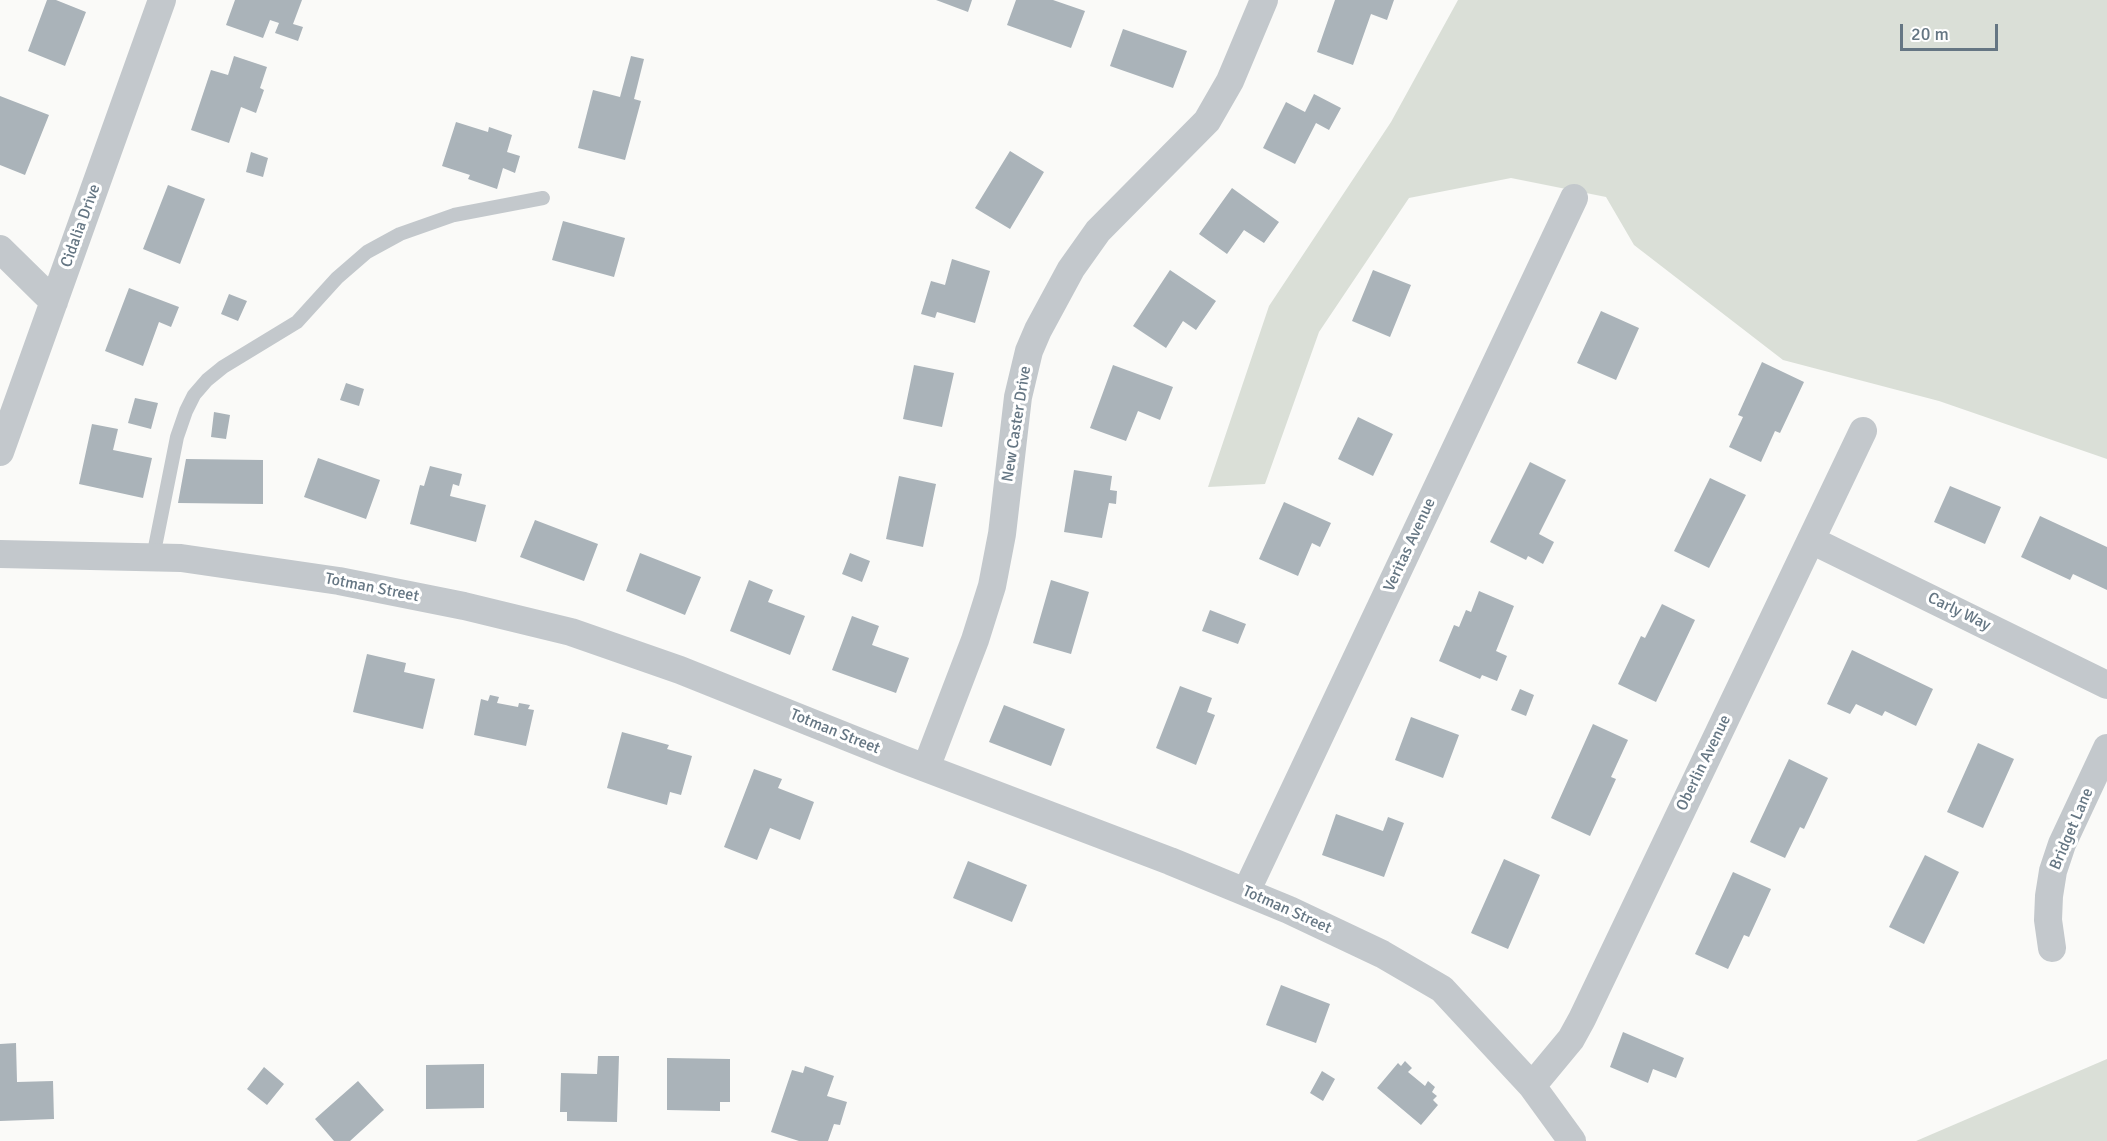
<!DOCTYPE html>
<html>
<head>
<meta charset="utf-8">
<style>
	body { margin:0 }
	#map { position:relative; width:2107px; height:1141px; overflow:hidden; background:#fafaf8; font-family:Signika,sans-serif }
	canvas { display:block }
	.scale { position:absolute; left:1900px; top:24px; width:98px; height:27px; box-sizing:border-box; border:3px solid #657683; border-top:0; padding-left:8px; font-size:18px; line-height:21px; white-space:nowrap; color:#657683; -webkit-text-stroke:4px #fff; paint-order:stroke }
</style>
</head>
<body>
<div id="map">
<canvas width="2107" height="1141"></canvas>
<div class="scale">20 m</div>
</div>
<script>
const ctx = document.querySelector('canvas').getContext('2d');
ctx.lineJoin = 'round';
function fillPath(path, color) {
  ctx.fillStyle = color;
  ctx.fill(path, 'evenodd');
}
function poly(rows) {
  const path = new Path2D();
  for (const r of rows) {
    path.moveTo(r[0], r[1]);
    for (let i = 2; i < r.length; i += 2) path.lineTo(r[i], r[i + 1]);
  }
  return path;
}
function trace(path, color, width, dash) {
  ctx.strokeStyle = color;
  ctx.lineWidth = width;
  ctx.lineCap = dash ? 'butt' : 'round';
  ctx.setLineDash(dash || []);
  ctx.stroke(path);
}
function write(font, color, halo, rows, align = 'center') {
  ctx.font = font + ' Signika,sans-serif';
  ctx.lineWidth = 6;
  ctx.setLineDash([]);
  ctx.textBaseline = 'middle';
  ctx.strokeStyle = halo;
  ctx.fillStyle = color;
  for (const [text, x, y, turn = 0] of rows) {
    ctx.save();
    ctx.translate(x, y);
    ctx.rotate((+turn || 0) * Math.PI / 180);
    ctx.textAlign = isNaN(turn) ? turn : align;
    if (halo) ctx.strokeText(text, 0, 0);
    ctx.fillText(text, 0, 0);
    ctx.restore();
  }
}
const green = poly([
	[1458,0,2107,0,2107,459,1939,401,1783,360,1634,245,1606,197,1511,178,1409,198,1319,332,1265,484,1208,487,1269,306,1391,122],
	[2107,1059,2107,1141,1916,1141]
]);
const building = poly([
	[47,0,56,0,86,12,65,66,28,51],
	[235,0,302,0,293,24,303,27,298,41,275,33,279,23,270,20,263,38,226,25],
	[936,0,972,0,968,12],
	[1016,0,1053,0,1085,11,1071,48,1007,25],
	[1335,0,1394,0,1387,20,1371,14,1353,65,1317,52],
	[1123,29,1187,51,1173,88,1110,66],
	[234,56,267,67,260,88,264,90,256,113,241,107,229,143,191,130,211,70,228,75],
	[631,56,644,59,634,99,641,101,625,160,578,148,593,90,620,97],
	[1314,94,1341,108,1329,130,1316,123,1295,164,1263,148,1286,102,1305,112],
	[0,96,49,115,25,175,0,165],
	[456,122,488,132,489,127,512,135,507,152,520,156,515,173,503,168,497,189,468,179,470,175,442,166],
	[1010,151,1044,172,1010,229,975,208],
	[251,152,268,158,263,177,246,172],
	[168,185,205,199,180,264,143,249],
	[1232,188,1279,222,1264,243,1244,230,1227,254,1199,234],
	[563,221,625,238,614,277,552,260],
	[952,259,990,271,975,323,937,312,935,318,921,314,931,281,945,285],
	[1170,270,1216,301,1196,330,1183,321,1166,348,1133,326],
	[1373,270,1411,285,1390,337,1352,321],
	[129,288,179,307,171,327,159,322,143,366,105,351],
	[229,294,247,301,238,321,221,314],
	[1601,311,1639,328,1616,380,1577,363],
	[1762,362,1804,382,1780,433,1775,431,1761,462,1729,447,1743,417,1738,415],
	[914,365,954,373,942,427,903,419],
	[1113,365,1173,387,1160,420,1138,411,1126,441,1090,428],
	[346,383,364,389,359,406,340,400],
	[135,398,158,403,151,429,128,423],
	[214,412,230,415,226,439,211,437],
	[1358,417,1393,434,1373,476,1338,459],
	[92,424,118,429,113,450,152,458,143,498,79,484],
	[318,458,380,480,366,519,304,497],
	[186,459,263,460,263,504,178,503],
	[1530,462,1566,480,1539,534,1554,542,1543,564,1528,556,1526,560,1490,542],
	[430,466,462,474,459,486,453,484,450,496,486,505,476,542,410,524,420,485,424,486],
	[1074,470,1112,476,1110,490,1117,491,1116,504,1109,503,1102,538,1064,532],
	[899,476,936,484,923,547,886,539],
	[1710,478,1746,495,1709,568,1674,551],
	[1950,486,2001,507,1985,544,1934,522],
	[1284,502,1331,523,1320,547,1312,543,1298,576,1259,559],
	[2040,516,2107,547,2107,590,2073,574,2070,580,2021,557],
	[535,520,598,544,584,581,520,557],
	[640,553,701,577,685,615,626,591],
	[850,553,870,561,862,582,842,574],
	[749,580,773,590,768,602,805,616,790,655,730,631],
	[1051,580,1089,592,1071,654,1033,643],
	[1479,591,1514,606,1496,651,1507,656,1497,681,1482,675,1480,679,1439,661,1454,625,1459,627,1466,610,1471,612],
	[1662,604,1695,620,1656,702,1618,684,1641,636,1645,638],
	[1210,610,1246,624,1238,644,1202,631],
	[852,616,879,626,872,645,909,658,896,693,832,670],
	[1852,650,1933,689,1916,726,1885,711,1882,716,1856,704,1850,714,1827,704],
	[367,654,406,663,404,672,435,679,423,729,353,712],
	[1180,686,1212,698,1207,712,1215,715,1196,765,1156,748],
	[1520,689,1534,695,1526,716,1511,710],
	[490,695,499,697,497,703,518,707,519,703,530,705,528,709,534,710,526,746,474,735,481,699,488,701],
	[1004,705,1065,729,1051,766,989,742],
	[1411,717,1459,735,1443,778,1395,760],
	[1593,724,1628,740,1611,777,1616,779,1590,836,1551,818],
	[622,732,669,745,667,749,692,756,681,795,670,792,667,805,607,788],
	[1978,743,2014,759,1983,828,1947,812],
	[1789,759,1828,778,1804,829,1800,827,1785,858,1750,842],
	[754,769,782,779,778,788,814,802,800,840,770,828,757,860,724,847],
	[1336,814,1383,831,1388,817,1404,823,1384,877,1322,855],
	[1925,855,1959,872,1924,944,1889,927],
	[1504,859,1540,875,1508,949,1471,933],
	[968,861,1027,885,1012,922,953,898],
	[1733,872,1771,889,1749,937,1744,935,1728,969,1695,954],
	[1281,985,1330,1004,1316,1043,1266,1025],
	[1623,1032,1684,1058,1676,1078,1653,1069,1648,1083,1610,1067],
	[16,1043,17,1082,53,1081,54,1119,0,1121,0,1044],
	[598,1056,619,1056,617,1122,567,1121,567,1112,560,1112,561,1073,597,1074],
	[667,1058,730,1059,730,1102,720,1102,720,1111,667,1110],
	[1405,1061,1412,1068,1408,1072,1425,1086,1428,1081,1435,1087,1432,1092,1437,1096,1433,1100,1438,1105,1421,1125,1377,1088,1398,1063,1401,1066],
	[484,1064,484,1108,426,1109,426,1065],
	[805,1066,834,1076,827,1096,847,1102,840,1125,834,1124,828,1141,799,1141,771,1132,792,1070,803,1073],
	[264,1067,284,1084,267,1105,247,1089],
	[1322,1071,1335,1079,1323,1101,1310,1093],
	[358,1081,384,1110,350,1141,334,1141,315,1119]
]);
const lane = poly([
	[153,557,177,437,186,411,194,395,207,380,223,367,297,322,337,278,367,252,400,234,454,215,543,198]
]);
const street = poly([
	[0,249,54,302],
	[0,452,162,0],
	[1811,540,2107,685],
	[0,554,181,558,339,581,464,606,571,632,680,670,902,759,1170,861,1289,910,1382,954,1442,989,1532,1086,1572,1141],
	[926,768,975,640,992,586,1002,534,1018,397,1029,351,1038,330,1071,269,1098,231,1207,121,1230,81,1264,0],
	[1246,892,1574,198],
	[2052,948,2048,920,2049,896,2053,871,2062,844,2107,748],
	[1532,1086,1571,1039,1582,1019,1863,431]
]);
const streetNames = [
	["Cidalia Drive",81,226,-70],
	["New Caster Drive",1017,424,-81],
	["Veritas Avenue",1410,545,-65],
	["Totman Street",372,588,11],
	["Carly Way",1959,612,26],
	["Totman Street",835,732,22],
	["Oberlin Avenue",1704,763,-64],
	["Bridget Lane",2072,829,-67],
	["Totman Street",1287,910,24]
];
fillPath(green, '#dadfd7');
fillPath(building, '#aab3b9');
trace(lane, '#c3c8cc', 14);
trace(street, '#c3c8cc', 28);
write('16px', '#657683', '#fff', streetNames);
</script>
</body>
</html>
